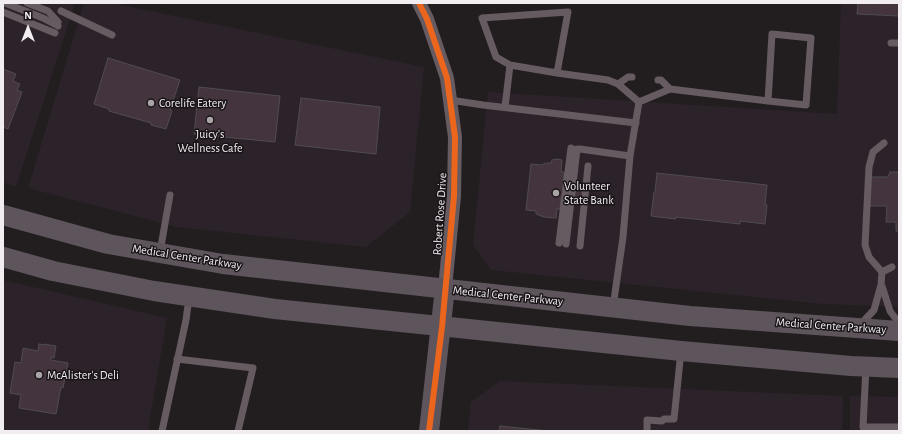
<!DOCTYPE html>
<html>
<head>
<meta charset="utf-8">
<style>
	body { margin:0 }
	#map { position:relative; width:902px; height:434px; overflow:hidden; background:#221e20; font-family:"Alegreya Sans",sans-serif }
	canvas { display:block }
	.frame { position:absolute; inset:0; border:4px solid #f1edf0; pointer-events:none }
	.north { position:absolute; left:8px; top:8px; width:40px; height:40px; -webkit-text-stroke:3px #191417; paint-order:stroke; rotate:0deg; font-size:11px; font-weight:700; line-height:16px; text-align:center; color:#f1edf0 }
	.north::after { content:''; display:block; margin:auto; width:14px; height:18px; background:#f1edf0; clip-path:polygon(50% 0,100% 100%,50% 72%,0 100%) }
</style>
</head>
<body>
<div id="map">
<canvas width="902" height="434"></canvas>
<div class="frame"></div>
<div class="north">N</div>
</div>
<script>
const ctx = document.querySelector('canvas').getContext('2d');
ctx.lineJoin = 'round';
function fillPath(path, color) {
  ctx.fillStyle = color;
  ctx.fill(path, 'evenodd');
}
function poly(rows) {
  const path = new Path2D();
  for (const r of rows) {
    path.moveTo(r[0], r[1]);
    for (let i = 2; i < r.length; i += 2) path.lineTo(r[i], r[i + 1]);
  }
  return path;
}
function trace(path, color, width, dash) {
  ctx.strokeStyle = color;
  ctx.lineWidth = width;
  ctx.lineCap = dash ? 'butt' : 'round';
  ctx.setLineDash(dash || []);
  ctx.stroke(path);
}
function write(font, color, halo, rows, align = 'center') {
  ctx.font = font + ' "Alegreya Sans",sans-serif';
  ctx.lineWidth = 3;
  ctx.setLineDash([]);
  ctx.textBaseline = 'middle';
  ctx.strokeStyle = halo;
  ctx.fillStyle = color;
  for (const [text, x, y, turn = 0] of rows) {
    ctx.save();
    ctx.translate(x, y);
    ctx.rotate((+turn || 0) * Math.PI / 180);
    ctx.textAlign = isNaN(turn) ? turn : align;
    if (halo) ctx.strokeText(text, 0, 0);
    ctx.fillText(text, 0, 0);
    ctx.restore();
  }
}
const built = poly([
	[3,3,75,3,16,187,3,182],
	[84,3,111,3,424,67,410,212,366,247,177,227,28,188],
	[841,3,899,3,899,307,823,304,491,270,473,245,488,92,837,114],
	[3,280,167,318,148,431,3,431],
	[500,381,843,396,842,431,468,431,471,402],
	[850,396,899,397,899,431,850,431]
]);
const building = poly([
	[858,3,899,3,899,16,857,14,858,3],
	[108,58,180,80,170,110,172,111,166,129,151,125,151,123,109,111,109,109,94,104,108,58],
	[3,69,16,74,13,81,20,84,17,90,22,92,8,129,3,127,3,69],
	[199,87,280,96,275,142,194,134,199,87],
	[301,98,380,107,376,154,295,145,301,98],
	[557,159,562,160,561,172,564,172,563,186,577,188,578,184,584,185,582,200,561,198,560,209,557,209,556,218,544,217,536,214,536,211,526,210,531,164,541,165,546,163,551,163,552,160,557,159],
	[890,172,899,172,899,231,896,231,896,222,886,222,887,206,869,206,870,177,888,177,890,172],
	[657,173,767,185,765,205,767,205,765,224,740,221,740,224,676,217,676,219,651,216,654,192,655,192,657,173],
	[39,344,44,345,44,344,56,346,54,358,51,357,51,360,68,363,63,388,61,387,56,414,19,408,21,395,10,393,15,362,21,363,23,348,38,351,39,344],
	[500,426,549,431,499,431,500,426]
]);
const path = poly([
	[578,431,578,430]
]);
const lane = poly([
	[5,3,43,18,58,26],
	[27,3,48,11,58,22],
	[61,11,112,35],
	[3,12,55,33],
	[891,43,899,43],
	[557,73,608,80,618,84,639,102,670,89,768,101,806,105,811,38,772,34,768,101],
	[658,80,661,80,670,89],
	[618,84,628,77,632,77],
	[450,100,483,105,636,123],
	[505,107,510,65,496,57,482,18,568,12,557,73,510,65],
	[580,149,630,156,639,102],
	[559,243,571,148],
	[566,244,577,149],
	[580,246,588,166],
	[160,252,170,195],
	[882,272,869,257,865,245,869,167,873,152,884,143],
	[882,286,890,311,899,323],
	[613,307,623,237,630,156],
	[860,325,874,310,881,285,882,272,892,267],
	[177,359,253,368,238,431],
	[866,367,863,427,899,427],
	[162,431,186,320,189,298],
	[647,431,647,420,662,421,664,419,674,419,681,351]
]);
const street = poly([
	[419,3,427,19,447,78,455,137,454,196,445,288]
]);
const secondary = poly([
	[3,215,108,244,223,264,690,316,899,331],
	[3,257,53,271,154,291,275,309,681,351,851,366,899,368],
	[429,431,445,288]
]);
const cycleway = poly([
	[419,3,427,19,447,78,455,137,454,196,442,327,429,431]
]);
const markers = [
	[151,103,4,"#a9a5a7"],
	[210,120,4,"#a9a5a7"],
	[556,193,4,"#a9a5a7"],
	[39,375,4,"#a9a5a7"]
];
const poiNames = [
	["Corelife Eatery",159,103],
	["Juicy's",210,134,"center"],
	["Wellness Cafe",210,148,"center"],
	["Volunteer",564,186],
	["State Bank",564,200],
	["McAlister's Deli",47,375]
];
const streetNames = [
	["Robert Rose Drive",440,214,-86],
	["Medical Center Parkway",187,257,9],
	["Medical Center Parkway",508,296,6],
	["Medical Center Parkway",831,326,4]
];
fillPath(built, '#2c2229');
fillPath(building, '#44343e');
trace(building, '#4f4c4e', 1);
trace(path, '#5b5457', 2.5, [2, 2]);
trace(lane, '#665b61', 7);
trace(street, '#665b61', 14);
trace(secondary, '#5e545b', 20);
trace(cycleway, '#eb651d', 6);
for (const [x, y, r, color] of markers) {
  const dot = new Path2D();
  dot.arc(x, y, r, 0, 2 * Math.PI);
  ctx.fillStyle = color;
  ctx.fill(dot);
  trace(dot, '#191417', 1.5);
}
write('12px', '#f1edf0', '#191417', poiNames, 'left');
write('12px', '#f1edf0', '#191417', streetNames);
</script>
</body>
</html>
